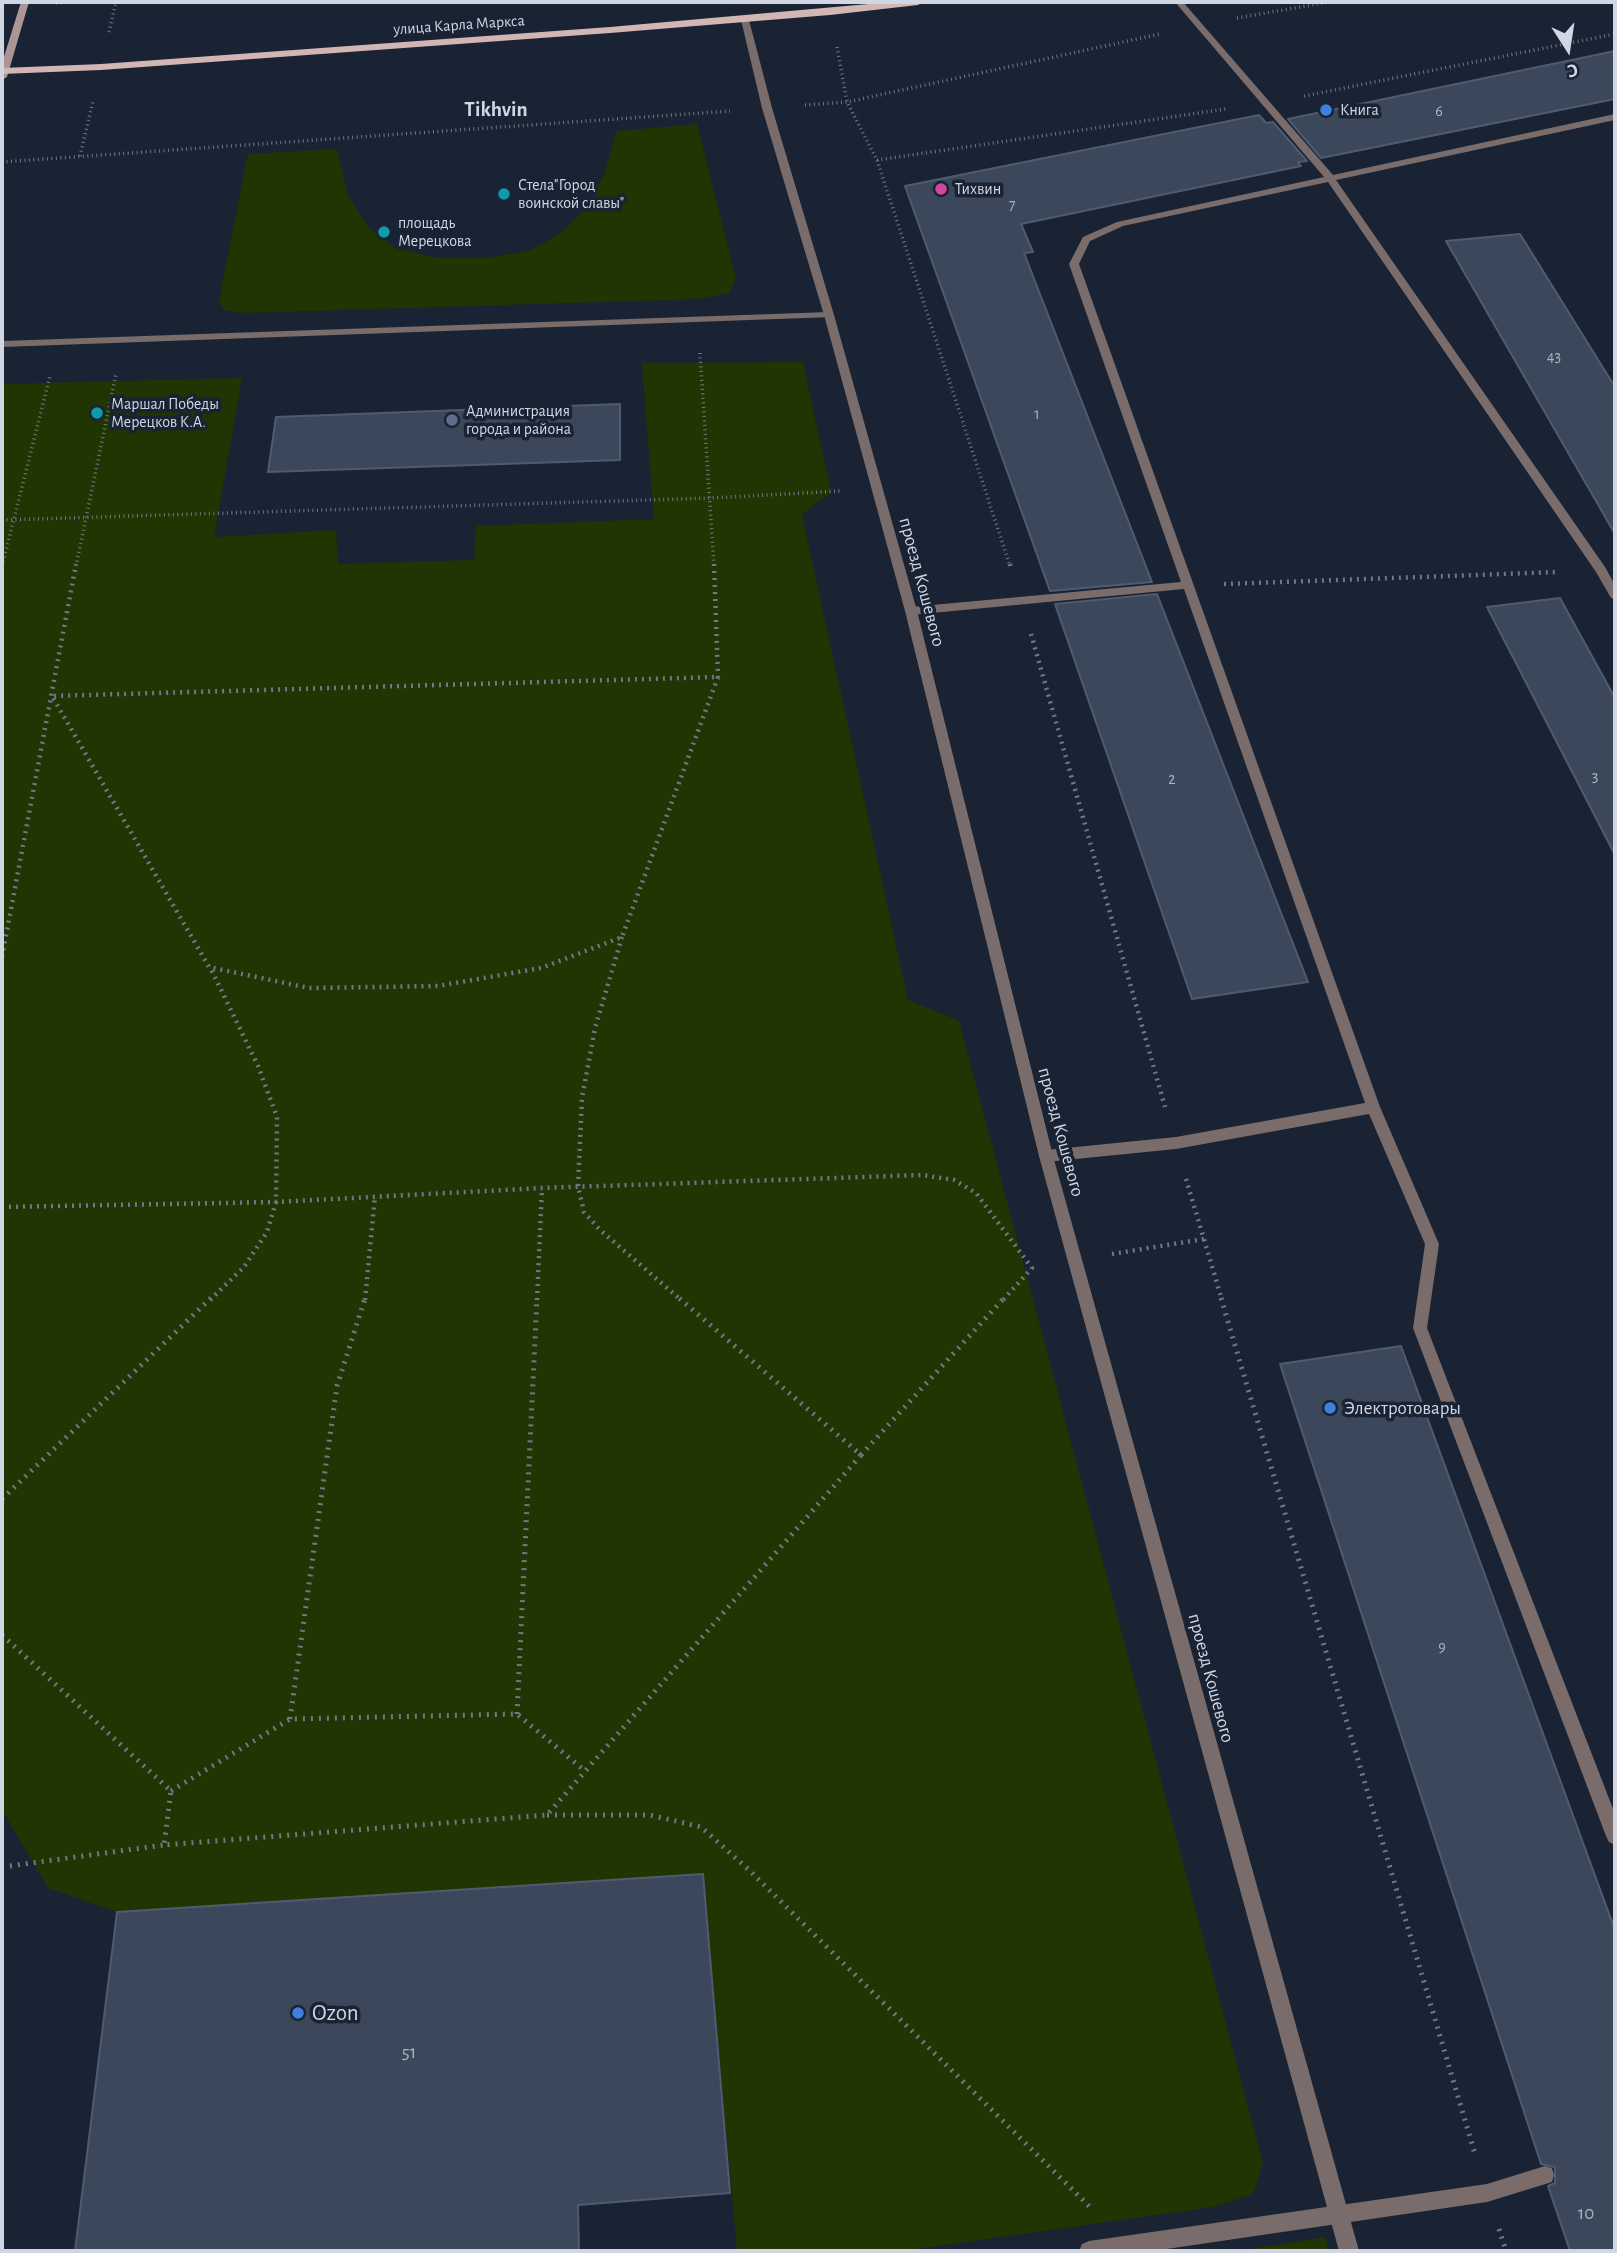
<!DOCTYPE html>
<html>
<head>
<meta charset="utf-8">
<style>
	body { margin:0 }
	#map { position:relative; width:1617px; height:2253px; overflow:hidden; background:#192334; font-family:"Alegreya Sans",sans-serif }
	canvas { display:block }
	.frame { position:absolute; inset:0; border:4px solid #d0d7e3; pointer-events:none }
	.north { position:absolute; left:1533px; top:14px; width:70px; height:70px; -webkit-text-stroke:5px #192334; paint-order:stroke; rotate:168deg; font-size:19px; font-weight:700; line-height:28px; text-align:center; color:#d0d7e3 }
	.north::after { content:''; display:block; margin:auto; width:24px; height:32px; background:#d0d7e3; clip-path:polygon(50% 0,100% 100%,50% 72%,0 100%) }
</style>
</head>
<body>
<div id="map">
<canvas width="1617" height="2253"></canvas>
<div class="frame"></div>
<div class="north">С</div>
</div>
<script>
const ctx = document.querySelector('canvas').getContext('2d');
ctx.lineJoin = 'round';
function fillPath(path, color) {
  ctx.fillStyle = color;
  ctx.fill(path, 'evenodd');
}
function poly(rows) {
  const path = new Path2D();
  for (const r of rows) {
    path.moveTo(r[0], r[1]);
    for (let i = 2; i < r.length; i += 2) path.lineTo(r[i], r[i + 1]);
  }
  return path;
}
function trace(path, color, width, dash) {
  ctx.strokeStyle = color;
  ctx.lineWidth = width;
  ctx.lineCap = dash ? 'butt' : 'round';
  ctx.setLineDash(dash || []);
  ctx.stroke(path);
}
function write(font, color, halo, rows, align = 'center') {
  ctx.font = font + ' "Alegreya Sans",sans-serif';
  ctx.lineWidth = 7;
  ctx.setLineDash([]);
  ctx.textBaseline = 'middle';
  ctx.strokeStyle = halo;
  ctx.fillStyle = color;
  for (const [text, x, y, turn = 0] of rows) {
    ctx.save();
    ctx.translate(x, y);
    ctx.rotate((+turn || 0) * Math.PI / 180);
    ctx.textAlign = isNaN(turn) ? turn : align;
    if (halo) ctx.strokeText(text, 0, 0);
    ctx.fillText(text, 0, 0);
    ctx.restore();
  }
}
const green = poly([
	[697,124,736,278,729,293,699,299,243,313,224,310,219,300,248,154,337,149,348,195,367,226,395,248,437,258,487,258,532,250,561,232,589,206,604,174,617,131],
	[803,362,831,492,802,515,908,1000,959,1021,1263,2163,1253,2194,1213,2207,902,2251,737,2251,703,1874,117,1912,48,1888,2,1810,2,384,242,378,214,537,336,530,338,564,474,560,476,526,654,519,642,363],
	[1325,2237,1329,2251,1238,2251]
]);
const building = poly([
	[1615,51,1615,99,1321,158,1288,119,1615,51],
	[1259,115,1266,123,1273,122,1307,161,1298,162,1301,166,1021,224,1033,252,1024,253,1152,582,1050,591,905,186,1259,115],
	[1520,234,1615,387,1615,534,1446,241,1520,234],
	[620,404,620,460,268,472,276,417,620,404],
	[1157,594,1308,982,1192,999,1055,604,1157,594],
	[1560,598,1615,698,1615,855,1487,607,1560,598],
	[1401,1346,1615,1930,1615,2251,1570,2251,1548,2186,1555,2183,1555,2167,1541,2164,1280,1364,1401,1346],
	[703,1874,730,2193,578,2205,579,2251,75,2251,117,1912,703,1874]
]);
const pathFar2 = poly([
	[56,3,76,2],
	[1237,18,1329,2],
	[109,32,116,2],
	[837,47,847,102,877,160,1010,566],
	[1304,96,1615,34],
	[805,105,847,102,1160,34],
	[80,156,93,101],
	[877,160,1226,109],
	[2,162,730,111],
	[700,353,714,566],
	[2,520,711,498,840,491],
	[2,566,50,376],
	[76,566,116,374]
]);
const pathFar1 = poly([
	[714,564,718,677],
	[1010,564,1011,568],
	[1224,584,1558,572],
	[1031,634,1165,1107],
	[718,677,622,937,541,968,438,986,309,988,209,967,52,696,718,677],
	[622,937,595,1028,582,1098,578,1186,584,1212,599,1229,681,1300],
	[2,957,76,564],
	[1186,1179,1222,1300],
	[2,1207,276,1202,542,1188,922,1175,954,1180,976,1193,1032,1268,1003,1300],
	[1112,1254,1204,1239],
	[210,1300,244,1267,267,1232,276,1202,277,1117,258,1066,210,967],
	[365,1300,375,1196],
	[537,1300,542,1188]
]);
const path = poly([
	[1221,1298,1475,2154],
	[861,1455,1004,1298],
	[2,1499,211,1298],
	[2,1635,171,1791,164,1845,547,1815,861,1455,679,1298],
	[517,1714,537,1298],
	[290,1719,337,1386,365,1298],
	[171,1791,290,1719,517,1714,585,1771],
	[547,1815,650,1815,701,1827,749,1870,1092,2209],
	[2,1867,164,1845],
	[1499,2229,1506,2251]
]);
const lane = poly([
	[1175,2,1183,2,1333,175,1615,114,1615,120,1336,180,1605,567,1615,585,1615,599,1611,598,1596,572,1328,182,1123,226,1090,241,1079,264,1380,1107,1439,1244,1427,1328,1615,1814,1615,1845,1609,1842,1606,1836,1413,1328,1425,1244,1369,1114,1176,1149,1046,1162,1041,1160,1039,1156,1041,1152,1046,1150,1176,1137,1365,1103,1184,589,911,615,905,611,911,607,1181,582,1069,264,1083,237,1117,222,1324,177,1175,2],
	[829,312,833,313,833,317,2,347,2,341,829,312],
	[1545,2166,1552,2168,1554,2175,1552,2182,1487,2202,1153,2251,1079,2251,1082,2244,1089,2241,1487,2184,1545,2166]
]);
const street = poly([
	[745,17,749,20,772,108,834,315,917,611,1053,1156,1359,2251,1339,2251,1039,1156,905,611,824,315,762,108,741,20,745,17]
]);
const secondary = poly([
	[21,2,29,2,7,77,2,80,2,63,21,2]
]);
const primary = poly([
	[891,2,923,2,918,5,830,15,610,33,101,70,2,74,2,68,101,64,610,27,891,2]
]);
const markers = [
	[1326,110,7,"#3f7fe0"],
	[941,189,7,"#d1479c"],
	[504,194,7,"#0f9aa8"],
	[384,232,7,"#0f9aa8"],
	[97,413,7,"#0f9aa8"],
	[452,420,7,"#5c6f8a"],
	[1330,1408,7,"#3f7fe0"],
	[298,2013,7,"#3f7fe0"]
];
const farStreetnames = [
	["улица Карла Маркса",459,25,-4]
];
const farPoinames = [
	["Книга",1340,110],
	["Стела\"Город",518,185],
	["воинской славы\"",518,203],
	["Тихвин",955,189],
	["площадь",398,223],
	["Мерецкова",398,241],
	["Маршал Победы",111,404],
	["Мерецков К.А.",111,422],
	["Администрация",466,411],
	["города и района",466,429]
];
const numberNames = [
	["6",1439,111],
	["7",1012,205],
	["43",1554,356],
	["1",1037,414],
	["3",1595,776],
	["2",1172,779],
	["9",1442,1647]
];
const streetNames = [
	["проезд Кошевого",922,582,75],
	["проезд Кошевого",1061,1132,75],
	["проезд Кошевого",1211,1678,75]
];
const poiNames = [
	["Электротовары",1344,1408]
];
const nearNumbernames = [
	["51",409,2052],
	["10",1586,2213]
];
const farDistrictnames = [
	["Tikhvin",496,110]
];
const nearPoinames = [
	["Ozon",312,2013]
];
fillPath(green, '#213503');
fillPath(building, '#3b475a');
trace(building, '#4f5b6f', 2);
trace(pathFar2, '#6f7886', 3.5, [1, 3.5]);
trace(pathFar1, '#6f7886', 4.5, [2, 5]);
trace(path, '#6f7886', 5, [2, 6]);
fillPath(lane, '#796c6b');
fillPath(street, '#796c6b');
fillPath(secondary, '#ab9694');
fillPath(primary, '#d1b6b4');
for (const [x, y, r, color] of markers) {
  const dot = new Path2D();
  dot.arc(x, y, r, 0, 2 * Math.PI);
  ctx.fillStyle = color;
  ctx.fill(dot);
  trace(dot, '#192334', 2.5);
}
write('16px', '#d0d7e3', '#192334', farStreetnames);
write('16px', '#d0d7e3', '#192334', farPoinames, 'left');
write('16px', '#abb3c1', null, numberNames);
write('19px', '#d0d7e3', '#192334', streetNames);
write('19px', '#d0d7e3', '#192334', poiNames, 'left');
write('19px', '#abb3c1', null, nearNumbernames);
write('bold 21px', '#d0d7e3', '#192334', farDistrictnames);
write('23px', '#d0d7e3', '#192334', nearPoinames, 'left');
</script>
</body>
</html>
